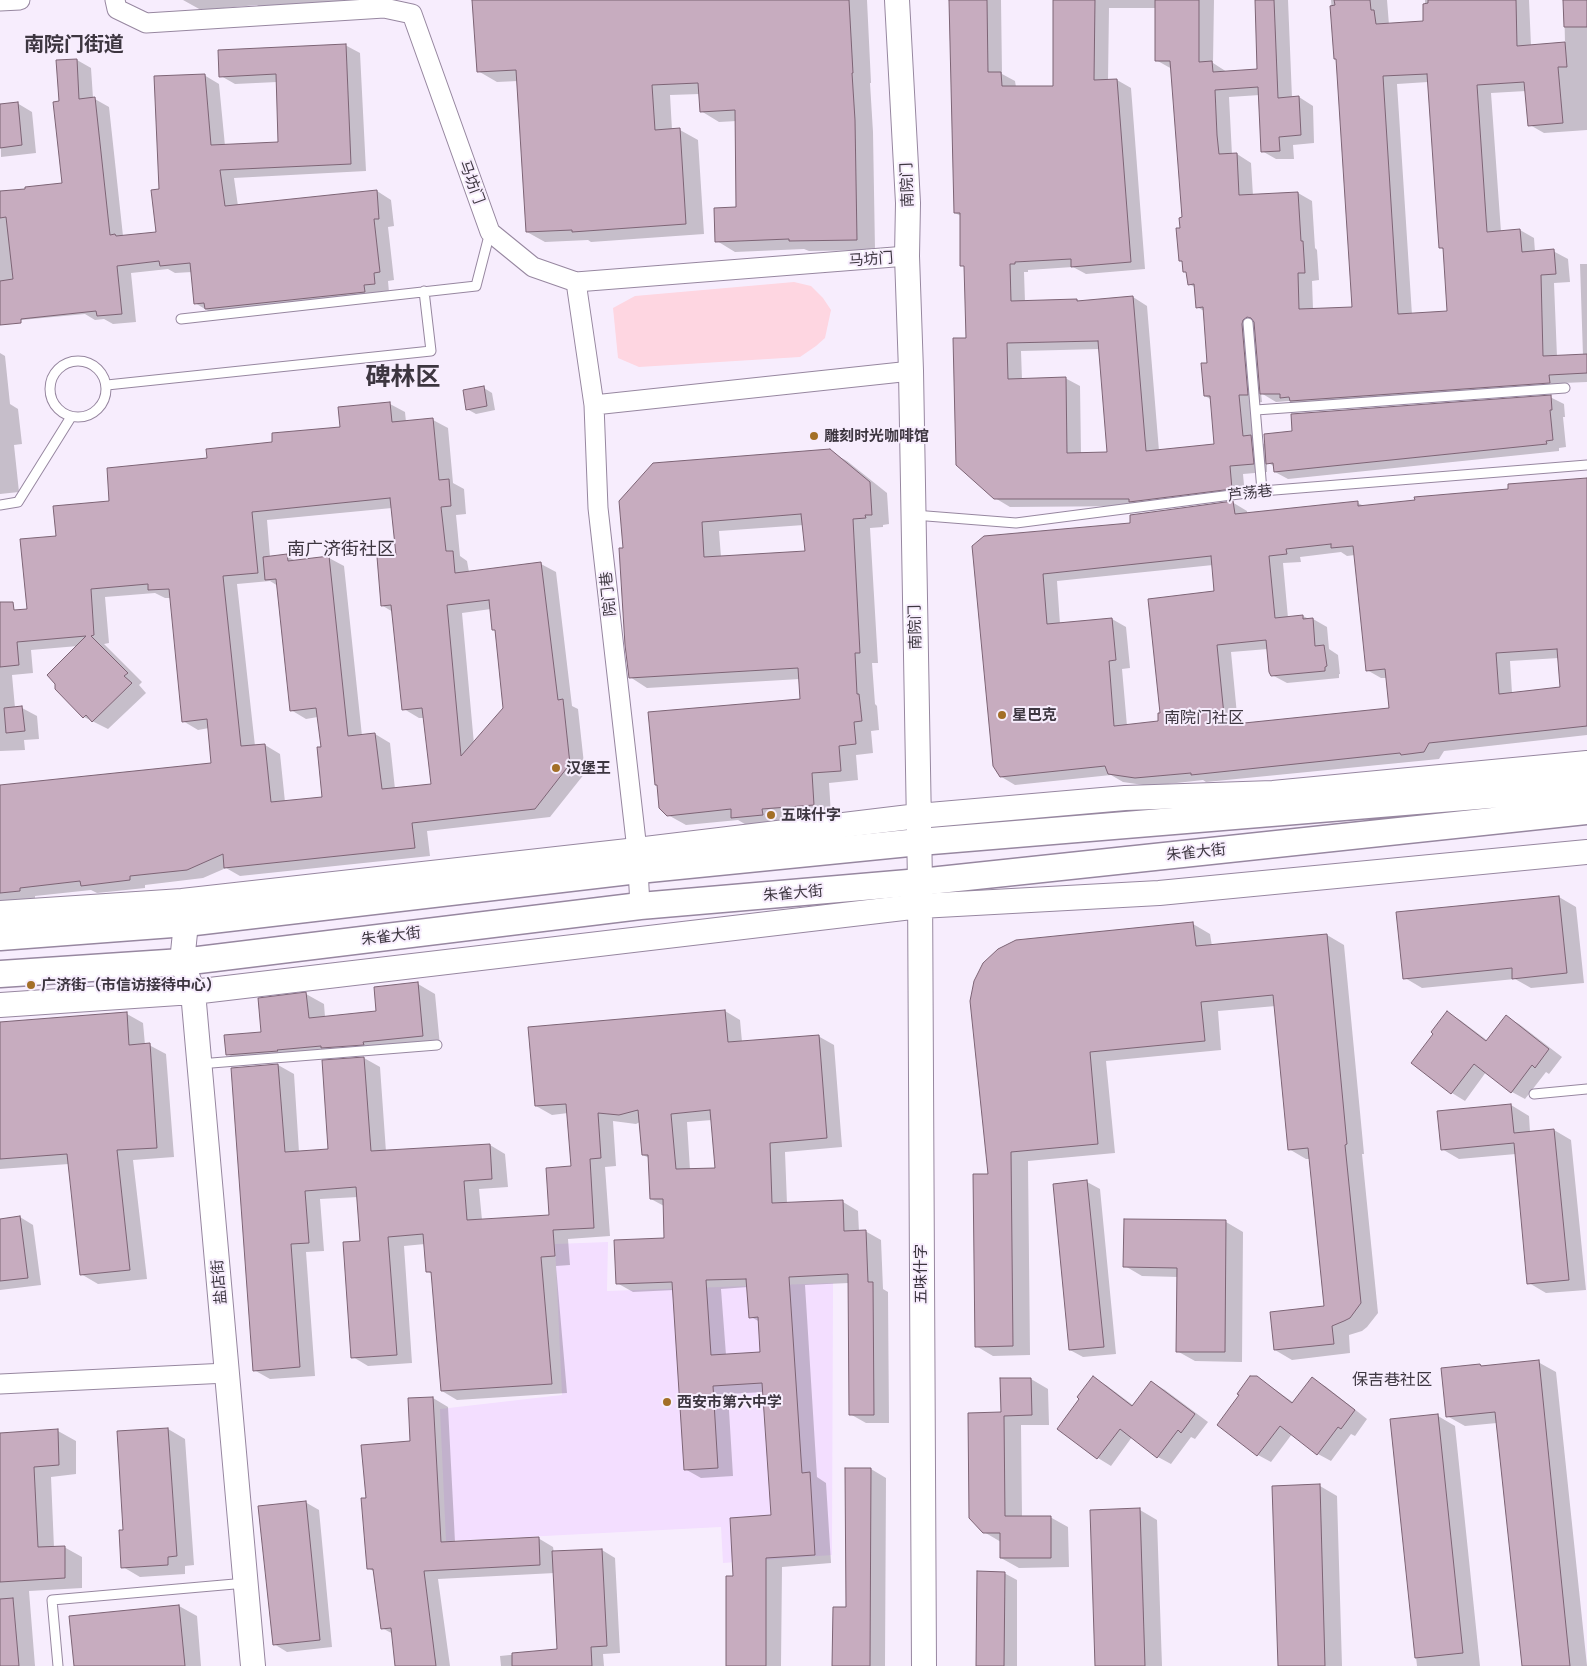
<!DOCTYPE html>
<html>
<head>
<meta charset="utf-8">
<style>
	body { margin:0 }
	canvas { display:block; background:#f7edfd }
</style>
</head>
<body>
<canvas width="1587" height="1666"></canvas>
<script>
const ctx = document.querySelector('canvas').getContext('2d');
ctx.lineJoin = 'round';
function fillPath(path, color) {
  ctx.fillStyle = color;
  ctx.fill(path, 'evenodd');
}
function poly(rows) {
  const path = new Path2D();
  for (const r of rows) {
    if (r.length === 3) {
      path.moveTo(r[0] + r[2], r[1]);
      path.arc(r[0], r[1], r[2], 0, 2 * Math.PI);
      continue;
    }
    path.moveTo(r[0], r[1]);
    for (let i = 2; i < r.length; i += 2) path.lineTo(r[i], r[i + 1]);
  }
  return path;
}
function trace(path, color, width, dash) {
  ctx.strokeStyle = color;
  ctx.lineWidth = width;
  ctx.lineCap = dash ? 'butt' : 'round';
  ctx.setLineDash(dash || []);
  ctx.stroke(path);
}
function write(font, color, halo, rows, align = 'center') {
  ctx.font = font + ' "Exo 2","Noto Sans SC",sans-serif';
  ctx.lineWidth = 4;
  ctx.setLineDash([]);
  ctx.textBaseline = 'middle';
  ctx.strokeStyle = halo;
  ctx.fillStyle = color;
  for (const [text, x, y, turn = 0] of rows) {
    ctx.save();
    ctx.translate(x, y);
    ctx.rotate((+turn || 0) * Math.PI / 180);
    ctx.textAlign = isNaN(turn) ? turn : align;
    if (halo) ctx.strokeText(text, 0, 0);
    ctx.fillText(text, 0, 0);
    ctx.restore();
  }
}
const built = poly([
	[608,1242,607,1291,833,1283,832,1555,723,1563,721,1527,446,1541,440,1409,562,1395,555,1244]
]);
const green = poly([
	[794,282,811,286,823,298,831,310,825,338,816,346,800,357,639,367,618,358,613,308,635,296]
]);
const shadow = poly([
	[183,0,349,0,262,9,257,5,201,10],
	[474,0,867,0,871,83,870,83,873,132,875,250,809,251,804,249,735,252,717,241,737,208,737,121,719,122,701,111,700,94,670,95,672,130,680,130,698,140,704,234,591,242,588,240,545,242,527,232,518,81,497,82,478,71],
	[950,0,1001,0,1002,74,1015,81,1016,87,1054,87,1054,0,1214,0,1213,63,1227,72,1259,70,1256,0,1288,0,1292,98,1299,97,1313,106,1314,143,1293,145,1294,159,1276,159,1262,151,1260,95,1229,97,1232,155,1237,154,1251,163,1253,196,1298,193,1312,201,1315,248,1317,250,1319,280,1312,281,1313,309,1353,308,1337,59,1335,58,1331,0,1387,0,1389,25,1425,22,1425,0,1529,0,1531,46,1565,43,1564,0,1587,0,1587,130,1544,133,1530,125,1526,91,1491,93,1501,232,1520,230,1534,238,1535,252,1553,251,1568,259,1570,282,1554,283,1557,357,1583,356,1580,264,1587,264,1587,382,1563,383,1564,390,1296,405,1289,401,1276,402,1261,393,1262,402,1253,403,1256,440,1266,445,1550,397,1564,404,1565,417,1563,417,1566,447,1559,448,1559,451,1288,479,1275,472,1275,467,1267,462,1267,472,1243,474,1245,496,1138,506,1010,507,995,498,967,339,966,267,962,265,961,216,955,213],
	[1109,8,1156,8,1156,60,1172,69,1183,219,1180,261,1183,262,1184,271,1188,273,1189,284,1196,288,1197,307,1204,311,1209,364,1205,396,1212,400,1215,445,1159,451,1147,306,1133,297,1079,302,1077,300,1025,302,1024,272,1028,272,1028,270,1073,267,1086,274,1145,269,1131,88,1117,80,1108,81],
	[1428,82,1440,247,1444,250,1449,312,1412,315,1397,84],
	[1100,349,1109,454,1081,454,1080,386,1065,378,1022,380,1021,351],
	[345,45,360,53,366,171,234,178,238,206,377,191,391,200,394,226,388,227,394,280,388,281,389,292,210,312,195,303,192,272,175,273,168,269,131,273,136,322,113,324,104,319,95,320,85,314,0,322,0,193,63,184,60,102,77,60,91,68,93,98,109,107,123,236,157,233,160,190,204,75,219,84,225,146,279,143,277,82,235,84,221,76],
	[17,103,32,112,36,153,1,157,0,105],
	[0,353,5,356,10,404,18,409,22,444,14,445,19,492,0,494],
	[484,388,492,393,495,410,476,414,467,409],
	[390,404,405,412,406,422,433,420,448,428,453,483,464,489,466,514,456,515,460,556,467,561,469,572,541,564,556,572,572,706,578,709,585,773,550,817,427,831,430,856,240,876,226,868,203,878,145,885,145,888,97,893,91,890,35,896,35,899,0,903,0,786,213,764,209,728,198,730,183,721,171,598,165,598,155,593,105,597,109,643,104,644,142,682,139,685,146,693,108,729,84,717,78,646,31,650,33,673,12,675,15,708,22,708,37,716,39,739,24,740,25,750,0,751,0,612,29,610,57,537,111,502,208,459,341,428],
	[392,508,397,556,383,606,393,612,404,709,419,718,424,718,432,785,395,789,390,743,375,734,362,736,344,566,329,558,296,561,286,556,270,557,267,520],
	[270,581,278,586,291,710,306,719,318,717,322,748,323,798,285,802,280,754,265,745,255,746,237,584],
	[491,609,493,629,496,631,505,708,474,744,462,613],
	[829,451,847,461,887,493,889,524,883,525,883,527,870,528,878,663,872,663,875,704,877,706,879,730,871,731,873,753,856,755,858,780,829,783,831,814,779,819,780,825,750,827,738,820,686,825,668,815,658,786,656,785,801,700,800,679,647,688,630,677,621,549],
	[804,525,806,552,721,557,719,531],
	[1587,479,1587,735,1444,751,1439,759,1206,782,1203,780,1150,786,1123,782,1111,775,1015,785,1000,776,974,546,1131,524,1232,502,1247,511,1247,514,1358,503,1364,506,1510,490],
	[1341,552,1347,556,1355,555,1367,670,1381,678,1387,678,1390,709,1238,725,1231,652,1268,649,1272,675,1287,683,1339,678,1339,674,1340,674,1338,655,1329,649,1327,627,1313,619,1309,619,1303,616,1288,618,1283,563,1301,562,1300,557],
	[1213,565,1216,592,1161,714,1160,722,1127,726,1122,669,1130,668,1126,627,1112,619,1060,624,1057,581],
	[1559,658,1562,688,1512,693,1510,661],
	[1559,897,1576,907,1584,983,1531,988,1515,979,1422,988,1405,978],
	[1193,924,1210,934,1212,946,1327,935,1344,945,1364,1154,1362,1154,1378,1313,1367,1327,1362,1331,1349,1335,1350,1353,1292,1360,1275,1350,1326,1308,1311,1159,1306,1159,1289,1149,1276,1006,1218,1011,1221,1050,1106,1061,1115,1153,1028,1161,1030,1355,993,1356,976,1346,989,1175,1016,941],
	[418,984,435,994,440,1046,381,1052,381,1054,340,1057,336,1056,249,1065,227,1054,263,1033,259,999,306,994,324,1004,325,1017,377,1012],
	[725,1011,740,1020,742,1042,818,1036,834,1045,842,1147,785,1152,787,1204,843,1202,858,1211,859,1232,865,1231,881,1240,883,1289,888,1292,889,1423,866,1423,850,1414,849,1283,805,1285,817,1477,826,1483,831,1563,782,1567,781,1666,727,1666,734,1577,772,1516,764,1392,728,1394,733,1476,701,1478,685,1469,674,1290,633,1292,617,1283,665,1239,664,1206,651,1199,649,1158,643,1155,640,1122,636,1124,613,1121,616,1166,605,1167,610,1236,568,1239,570,1265,556,1266,567,1393,457,1400,442,1391,432,1274,427,1271,425,1244,404,1246,412,1363,368,1366,353,1357,361,1242,358,1197,320,1199,324,1251,306,1252,315,1376,270,1379,254,1370,253,1067,278,1065,294,1074,299,1152,329,1150,323,1062,364,1058,380,1067,386,1152,490,1145,505,1154,508,1187,479,1189,482,1220,550,1216,572,1168,568,1113,552,1115,536,1106],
	[712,1120,717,1169,690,1170,687,1122],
	[748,1287,751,1317,760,1322,762,1353,726,1355,721,1289],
	[1447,1013,1460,1020,1488,1041,1506,1017,1519,1024,1562,1057,1549,1074,1546,1072,1525,1099,1512,1092,1486,1072,1465,1101,1452,1093,1413,1063,1435,1034],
	[127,1014,143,1023,145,1045,149,1045,166,1054,174,1157,133,1160,147,1279,98,1284,81,1274,69,1164,0,1169,0,1023],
	[1511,1105,1529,1116,1530,1132,1554,1130,1571,1140,1586,1290,1546,1293,1529,1283,1516,1154,1459,1159,1442,1149],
	[1087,1182,1100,1189,1116,1354,1083,1357,1070,1350],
	[20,1217,33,1225,41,1285,0,1290,0,1220],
	[1226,1222,1243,1232,1242,1362,1195,1361,1177,1351,1178,1277,1142,1276,1125,1266],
	[1538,1362,1556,1372,1587,1666,1523,1666,1497,1423,1465,1426,1447,1416,1480,1365,1484,1367],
	[1257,1377,1294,1403,1312,1379,1325,1386,1367,1419,1355,1436,1351,1434,1331,1461,1318,1454,1292,1434,1271,1462,1258,1455,1241,1395],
	[1093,1378,1106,1385,1134,1406,1152,1382,1165,1390,1208,1422,1195,1439,1191,1437,1171,1464,1158,1457,1132,1437,1111,1466,1098,1458,1059,1428,1081,1398],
	[1031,1379,1048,1389,1049,1425,1021,1425,1022,1517,1050,1517,1068,1527,1069,1567,1019,1568,1001,1558,1001,1542,984,1532,1002,1414],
	[433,1398,448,1407,455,1542,538,1538,553,1547,554,1553,602,1550,615,1558,620,1653,603,1654,604,1666,501,1666,500,1656,559,1650,555,1573,438,1579,450,1666,397,1666,393,1634,382,1628,375,1572,368,1568,367,1499,411,1442],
	[1438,1416,1455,1426,1480,1666,1417,1666,1391,1421],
	[168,1429,185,1439,194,1565,185,1566,185,1574,140,1577,123,1567,125,1531],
	[58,1431,76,1441,76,1474,51,1477,54,1548,64,1547,82,1557,82,1588,29,1591,35,1666,0,1666,0,1434],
	[871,1469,886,1478,885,1666,833,1666,847,1608],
	[1320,1486,1337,1496,1342,1666,1279,1666],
	[305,1502,319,1510,332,1647,287,1652,274,1644],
	[1140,1510,1157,1520,1162,1666,1097,1666],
	[1004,1573,1017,1580,1017,1666,977,1666],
	[179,1606,197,1616,201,1666,76,1666,71,1617]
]);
const building = poly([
	[472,0,849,0,853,73,852,73,855,120,857,240,789,241,789,239,715,242,714,208,736,207,735,110,700,112,698,83,652,85,655,130,680,128,686,224,572,232,572,230,526,232,516,70,477,72,472,0],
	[949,0,987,0,988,72,1001,72,1002,86,1053,86,1053,0,1095,0,1094,80,1117,79,1131,262,1071,267,1071,259,1015,262,1015,264,1010,264,1011,301,1077,299,1077,301,1133,296,1146,451,1214,444,1210,396,1204,396,1201,363,1207,363,1203,307,1196,308,1194,284,1188,285,1186,272,1183,272,1182,261,1179,261,1176,228,1180,228,1179,218,1182,217,1170,61,1155,61,1155,0,1199,0,1199,62,1212,61,1213,72,1257,69,1255,0,1274,0,1278,98,1299,96,1301,135,1279,137,1280,151,1261,152,1258,87,1215,90,1217,135,1219,154,1237,153,1239,195,1298,192,1301,241,1303,241,1305,273,1298,273,1299,309,1352,307,1336,59,1334,59,1330,6,1335,5,1334,0,1370,0,1371,10,1374,10,1376,24,1423,21,1423,4,1428,3,1428,0,1516,0,1517,46,1565,42,1567,67,1558,67,1563,123,1528,126,1524,82,1477,85,1487,232,1520,229,1522,252,1554,249,1556,274,1541,275,1543,356,1587,354,1587,373,1549,375,1550,383,1290,401,1289,397,1280,398,1280,394,1260,394,1254,322,1251,318,1247,317,1243,320,1242,324,1248,395,1239,395,1243,436,1251,435,1254,464,1230,466,1232,489,1129,502,1129,499,994,499,956,465,953,338,966,338,964,266,960,266,960,213,954,213,949,0],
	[1427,74,1439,248,1443,248,1447,311,1398,314,1383,76,1427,74],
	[1098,341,1107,452,1067,453,1066,377,1008,379,1007,343,1098,341],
	[1563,0,1587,0,1587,27,1564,27,1563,0],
	[346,44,351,164,220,170,225,206,377,190,379,219,374,219,380,272,374,273,375,284,364,285,365,292,205,309,204,303,194,304,190,263,160,266,159,261,117,266,122,314,97,316,96,311,21,319,21,323,0,325,0,281,13,279,6,217,0,218,0,191,25,189,25,187,62,183,53,102,59,101,56,60,77,59,79,99,95,97,110,235,115,234,116,236,156,232,151,190,159,189,154,76,205,74,211,145,278,142,276,74,219,77,218,50,346,44],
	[18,102,22,145,0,148,0,104,18,102],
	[484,386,487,406,466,410,463,390,484,386],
	[1551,395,1552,410,1550,410,1553,440,1546,441,1547,444,1274,472,1273,463,1266,464,1264,434,1292,431,1291,414,1551,395],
	[390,402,392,422,433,418,439,480,449,479,451,506,441,507,446,551,453,551,455,573,541,562,558,700,563,699,570,764,535,809,412,823,415,848,224,868,223,854,187,870,130,876,130,880,81,886,80,881,20,888,20,891,0,893,0,785,211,763,207,719,182,722,169,589,148,590,148,584,91,589,94,635,91,636,128,673,124,676,132,683,92,722,86,715,83,718,55,689,55,684,47,675,86,636,17,642,19,665,0,667,0,602,13,602,14,610,27,609,20,539,56,536,53,506,109,501,107,468,207,458,206,449,272,442,272,433,340,427,338,407,390,402],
	[390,498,396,555,377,557,381,606,391,605,402,710,422,708,431,784,382,789,375,733,348,736,329,556,288,561,287,554,263,557,265,580,276,579,290,711,316,708,321,747,317,747,322,797,271,802,265,744,241,746,223,576,258,573,252,512,390,498],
	[489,600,492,630,495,630,503,708,461,756,447,605,489,600],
	[830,449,870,482,872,515,865,515,866,518,853,519,860,653,855,653,857,694,859,694,862,721,854,722,856,744,839,746,841,771,812,773,814,805,762,809,763,815,731,818,731,809,667,816,659,808,657,785,655,785,648,712,800,699,798,668,629,678,625,645,619,548,623,548,619,501,653,463,830,449],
	[801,514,805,551,704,557,702,522,801,514],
	[1587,478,1587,726,1429,743,1424,752,1401,755,1400,753,1191,775,1191,773,1135,778,1108,774,1105,766,1000,777,993,766,972,546,984,536,1130,523,1130,515,1233,501,1235,514,1358,501,1358,506,1415,500,1414,497,1508,489,1508,484,1587,478],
	[1331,544,1331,548,1353,546,1366,671,1385,669,1389,708,1225,725,1217,645,1266,640,1269,672,1271,676,1325,671,1325,667,1327,666,1324,645,1315,646,1313,618,1303,619,1303,615,1275,618,1269,556,1287,554,1286,549,1331,544],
	[1211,556,1214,591,1148,599,1160,713,1158,713,1158,721,1114,726,1109,661,1116,660,1112,618,1047,624,1043,574,1211,556],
	[1557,649,1560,687,1499,694,1496,653,1557,649],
	[22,706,25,731,6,733,4,708,22,706],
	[1559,896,1567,973,1512,979,1512,968,1403,979,1396,912,1559,896],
	[1193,922,1196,946,1327,934,1347,1144,1345,1145,1361,1303,1350,1318,1344,1321,1332,1326,1334,1344,1274,1350,1270,1312,1324,1306,1308,1148,1288,1150,1273,995,1201,1002,1205,1041,1090,1052,1098,1144,1011,1152,1013,1346,975,1347,973,1174,988,1174,970,1001,974,981,983,963,998,949,1016,940,1193,922],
	[418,982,423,1036,363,1042,364,1045,321,1048,321,1046,277,1050,278,1051,226,1055,224,1035,261,1032,258,998,306,992,309,1018,376,1011,374,987,418,982],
	[725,1010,728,1042,819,1035,827,1138,770,1143,772,1203,843,1200,844,1231,866,1230,868,1282,873,1282,874,1415,849,1415,848,1274,789,1277,802,1473,810,1472,815,1555,766,1558,766,1666,726,1666,726,1576,733,1576,730,1518,771,1515,762,1383,713,1386,718,1468,684,1470,672,1282,616,1284,614,1240,664,1238,663,1199,650,1199,648,1155,642,1155,638,1110,619,1115,598,1113,601,1158,590,1159,594,1228,553,1230,555,1256,541,1257,552,1384,441,1391,431,1272,426,1272,423,1234,388,1237,397,1355,351,1358,343,1242,360,1241,356,1187,305,1191,309,1243,291,1244,300,1367,253,1371,231,1068,278,1064,285,1152,328,1149,322,1060,364,1057,371,1151,490,1144,492,1179,464,1181,467,1220,549,1215,546,1168,571,1166,566,1104,535,1106,528,1027,725,1010],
	[710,1110,715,1168,676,1169,671,1114,710,1110],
	[746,1279,749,1318,758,1317,760,1352,711,1355,706,1280,746,1279],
	[1447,1011,1486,1041,1506,1015,1549,1049,1535,1068,1532,1065,1511,1093,1474,1064,1451,1094,1411,1063,1433,1034,1431,1032,1447,1011],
	[127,1012,129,1045,150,1043,157,1148,117,1150,130,1270,80,1275,67,1154,0,1159,0,1022,127,1012],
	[1511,1104,1514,1133,1554,1129,1569,1280,1527,1284,1514,1143,1441,1150,1437,1111,1511,1104],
	[1087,1180,1104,1347,1069,1350,1053,1184,1087,1180],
	[20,1216,28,1278,0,1281,0,1219,20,1216],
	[1124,1219,1226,1220,1225,1352,1176,1352,1177,1268,1123,1267,1124,1219],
	[1539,1360,1570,1666,1522,1666,1495,1412,1446,1417,1441,1368,1480,1364,1481,1366,1539,1360],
	[1093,1376,1132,1406,1151,1381,1195,1414,1181,1433,1178,1430,1157,1458,1120,1429,1097,1459,1057,1429,1079,1399,1077,1397,1093,1376],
	[1250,1376,1257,1376,1292,1403,1312,1377,1355,1410,1341,1429,1338,1427,1317,1455,1280,1426,1257,1456,1217,1425,1239,1395,1237,1394,1250,1376],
	[1000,1378,1031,1378,1032,1415,1004,1416,1005,1516,1051,1516,1051,1558,1000,1558,1000,1533,983,1533,969,1518,968,1413,1001,1412,1000,1378],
	[433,1397,441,1542,539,1537,540,1565,424,1571,436,1666,395,1666,391,1628,381,1629,373,1569,367,1569,361,1498,366,1498,361,1445,410,1441,408,1398,433,1397],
	[1438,1414,1463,1653,1415,1658,1390,1419,1438,1414],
	[168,1428,177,1556,168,1557,168,1565,121,1568,119,1530,123,1530,117,1431,168,1428],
	[58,1429,59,1465,34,1467,38,1547,65,1546,65,1578,0,1582,0,1433,58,1429],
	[845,1468,871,1468,870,1666,832,1666,833,1607,846,1607,845,1468],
	[1320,1484,1325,1666,1278,1666,1272,1486,1320,1484],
	[306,1501,320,1640,273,1645,258,1506,306,1501],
	[1140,1508,1145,1666,1095,1666,1090,1510,1140,1508],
	[602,1549,607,1646,591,1647,592,1666,512,1666,512,1653,557,1649,552,1551,602,1549],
	[977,1571,1005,1572,1004,1666,976,1666,977,1571],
	[13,1598,19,1666,0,1666,0,1599,13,1598],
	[179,1605,185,1666,74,1666,69,1616,179,1605]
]);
const service = poly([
	[181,319,476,286,490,232],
	[1248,323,1262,491],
	[78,389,28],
	[107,385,431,351,424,291],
	[1256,410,1565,388],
	[0,505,18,502,71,417],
	[914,515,1016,523,1262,491,1587,465],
	[199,1064,437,1045],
	[1534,1094,1587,1089],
	[58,1666,52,1600,246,1583]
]);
const minor = poly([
	[115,0,117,9,146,23,384,8,412,14,490,232,533,267,576,282,907,256],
	[0,1,20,0],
	[576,282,594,405,598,508,637,850,640,906],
	[594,405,911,371],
	[0,1384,227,1373]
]);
const tertiary = poly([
	[897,0,908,203,907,256,911,371,920,882,924,1666],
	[183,905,186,923,182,962,193,992,253,1666],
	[0,913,182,901,637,850,918,816,1125,798,1273,793,1587,763],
	[0,1005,193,992,920,906,1159,893,1587,852]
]);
const secondary = poly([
	[0,937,186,923,638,870,919,842,1587,787],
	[0,974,182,962,640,906,920,882,1587,811]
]);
const markers = [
	[814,436,5,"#a36f27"],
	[1002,715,5,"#a36f27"],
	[556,768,5,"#a36f27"],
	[771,815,5,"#a36f27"],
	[31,985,5,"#a36f27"],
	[667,1402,5,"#a36f27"]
];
const streetNames = [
	["马坊门",472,182,70],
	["南院门",907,185,-92],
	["马坊门",871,259,-4],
	["芦荡巷",1250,493,-7],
	["院门巷",608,594,-96],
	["南院门",915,627,-91],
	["朱雀大街",1196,852,-6],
	["朱雀大街",793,893,-5],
	["朱雀大街",391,936,-7],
	["五味什字",921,1274,-90],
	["盐店街",219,1282,-95]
];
const poiNames = [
	["雕刻时光咖啡馆",824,436],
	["星巴克",1012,715],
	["汉堡王",566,768],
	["五味什字",781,815],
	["广济街（市信访接待中心）",41,985],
	["西安市第六中学",677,1402]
];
const neighbourhoodNames = [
	["南院门社区",1204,718],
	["保吉巷社区",1392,1380]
];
const quarterNames = [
	["南广济街社区",341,549]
];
const districtNames = [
	["南院门街道",74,44]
];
const townNames = [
	["碑林区",403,377]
];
fillPath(built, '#f3deff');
fillPath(green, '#fed6e1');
fillPath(shadow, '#0003');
fillPath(building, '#c7acbf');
trace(building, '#7d6475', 1);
trace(service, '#9787a0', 11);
trace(minor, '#9787a0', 21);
trace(tertiary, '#9787a0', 26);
trace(secondary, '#9787a0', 29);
trace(service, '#fff', 9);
trace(minor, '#fff', 19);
trace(tertiary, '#fff', 24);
trace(secondary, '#fff', 26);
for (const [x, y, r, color] of markers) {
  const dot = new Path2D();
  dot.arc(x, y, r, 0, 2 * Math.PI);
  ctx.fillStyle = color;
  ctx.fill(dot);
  trace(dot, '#f7edfd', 2);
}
write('15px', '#3d3640', '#f7edfd', streetNames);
write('bold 15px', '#3d3640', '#f7edfd', poiNames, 'left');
write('16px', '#3d3640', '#f7edfd', neighbourhoodNames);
write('18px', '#3d3640', '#f7edfd', quarterNames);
write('bold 20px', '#3d3640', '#f7edfd', districtNames);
write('bold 25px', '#3d3640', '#f7edfd', townNames);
</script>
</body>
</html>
